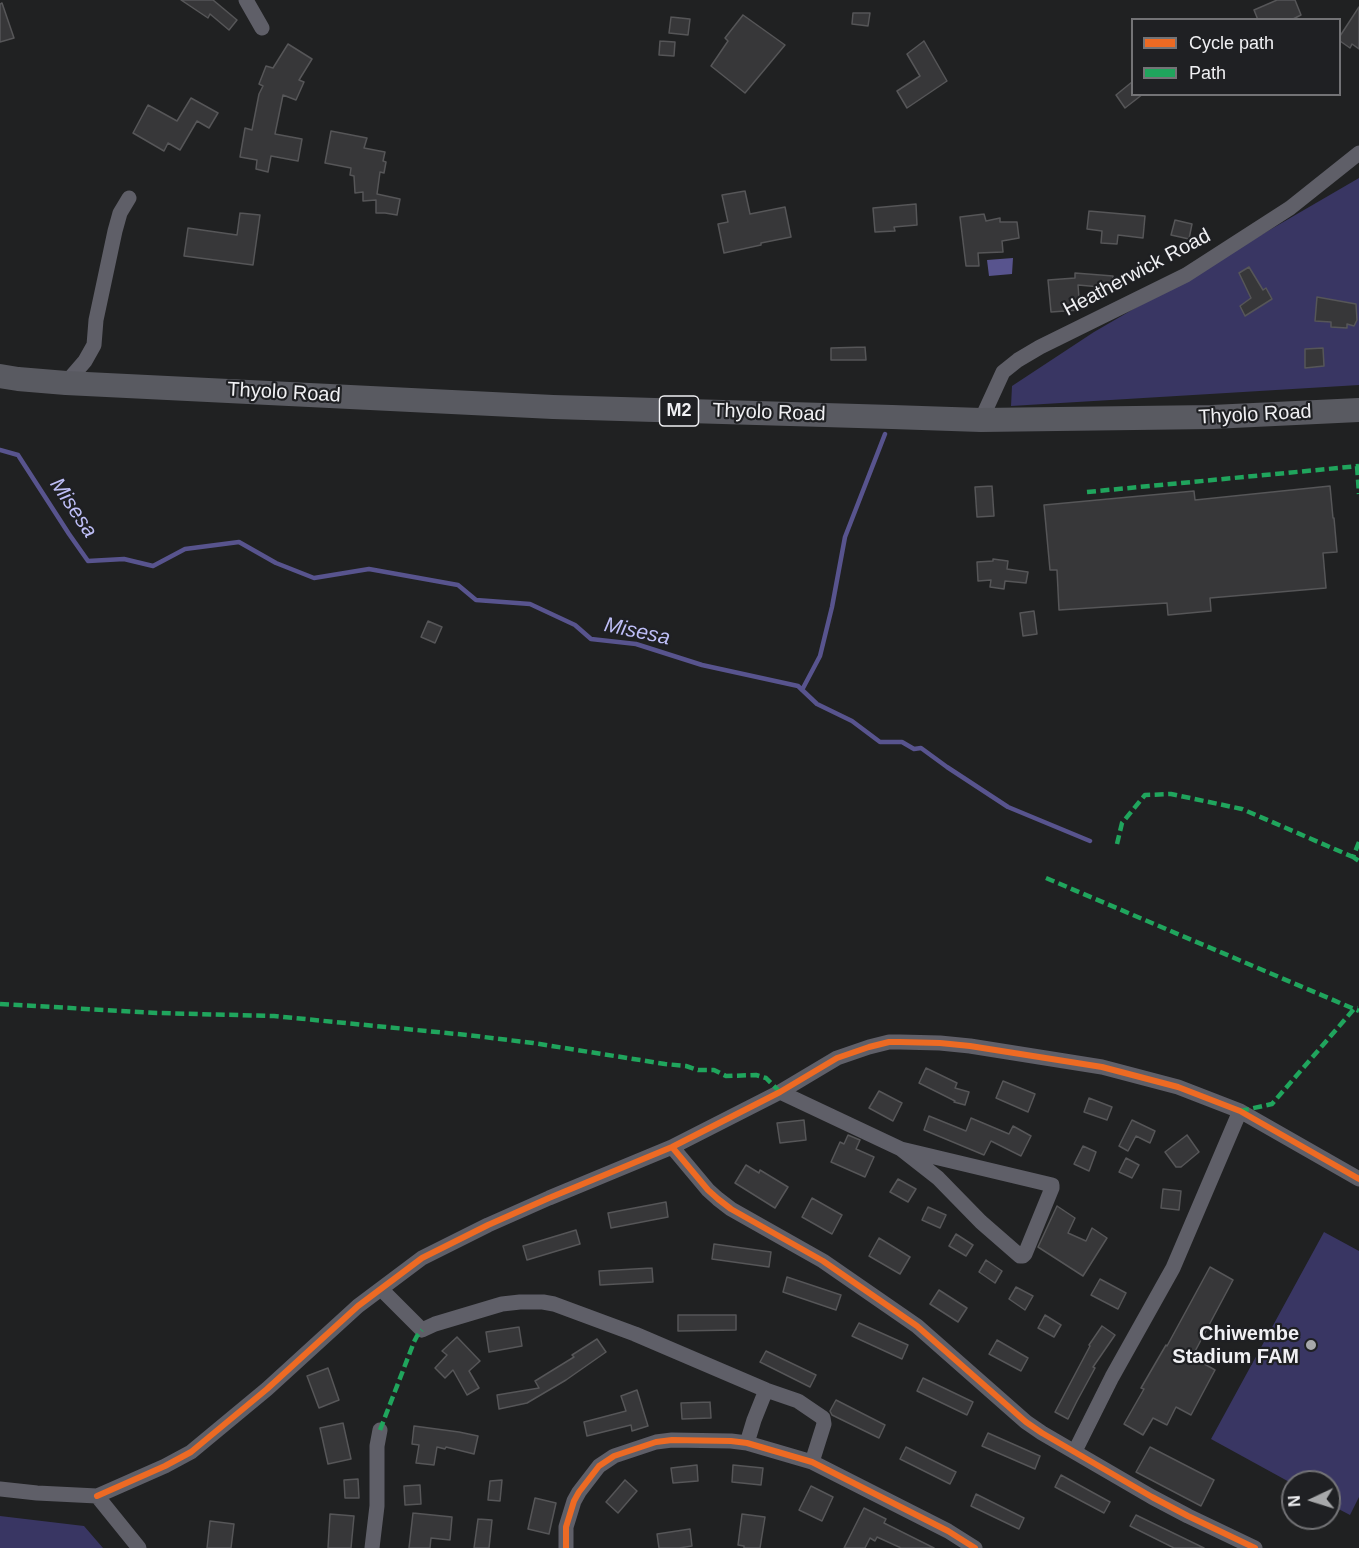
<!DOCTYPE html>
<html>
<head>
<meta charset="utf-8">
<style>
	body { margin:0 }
	#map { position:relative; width:1359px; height:1548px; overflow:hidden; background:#202122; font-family:Arial,sans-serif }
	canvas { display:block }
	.legend { position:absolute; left:1131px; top:18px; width:210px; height:78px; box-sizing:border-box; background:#1f2023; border:2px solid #737376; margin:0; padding:8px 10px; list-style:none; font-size:18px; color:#f0f0f3 }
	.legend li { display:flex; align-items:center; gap:12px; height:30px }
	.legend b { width:30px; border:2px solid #737376 }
	.north { position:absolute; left:1281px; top:1470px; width:60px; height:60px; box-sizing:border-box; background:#1f2023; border:2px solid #737376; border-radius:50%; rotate:266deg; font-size:16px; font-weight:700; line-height:24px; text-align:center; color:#f0f0f3 }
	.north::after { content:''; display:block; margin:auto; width:21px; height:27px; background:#a7a8aa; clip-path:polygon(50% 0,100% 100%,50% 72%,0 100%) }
</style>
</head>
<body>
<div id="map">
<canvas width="1359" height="1548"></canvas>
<ul class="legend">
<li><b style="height:8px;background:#ed6a23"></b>Cycle path</li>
<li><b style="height:8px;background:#20a55d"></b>Path</li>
</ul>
<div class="north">N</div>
</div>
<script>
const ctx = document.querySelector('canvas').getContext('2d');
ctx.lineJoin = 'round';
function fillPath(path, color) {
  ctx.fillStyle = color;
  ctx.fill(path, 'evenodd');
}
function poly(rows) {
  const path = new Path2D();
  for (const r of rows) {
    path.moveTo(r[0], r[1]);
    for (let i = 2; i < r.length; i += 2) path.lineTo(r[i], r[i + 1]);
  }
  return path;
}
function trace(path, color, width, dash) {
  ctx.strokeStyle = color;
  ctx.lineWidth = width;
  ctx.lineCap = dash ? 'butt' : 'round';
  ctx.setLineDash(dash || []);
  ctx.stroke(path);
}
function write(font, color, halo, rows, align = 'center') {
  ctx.font = font + ' Arial,sans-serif';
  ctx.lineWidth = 4.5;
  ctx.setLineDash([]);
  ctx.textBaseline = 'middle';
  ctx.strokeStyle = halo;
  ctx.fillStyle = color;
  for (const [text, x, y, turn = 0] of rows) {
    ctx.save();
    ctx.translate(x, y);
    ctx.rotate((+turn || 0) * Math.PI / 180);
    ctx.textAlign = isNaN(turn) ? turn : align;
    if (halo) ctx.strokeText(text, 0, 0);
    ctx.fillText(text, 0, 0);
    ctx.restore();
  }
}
const green = poly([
	[1359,178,1359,385,1011,406,1012,386,1094,332],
	[1324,1232,1359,1251,1359,1497,1350,1515,1329,1504,1329,1482,1293,1482,1293,1484,1211,1439],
	[0,1516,84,1526,103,1548,0,1548]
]);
const water = poly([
	[1013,258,1012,274,989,276,987,260]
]);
const stream = poly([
	[0,450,18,455,69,534,88,561,124,559,153,566,185,549,239,542,276,563,314,578,369,569,458,585,476,600,530,604,575,625,591,639,636,644,702,665,798,686,817,704,852,721,880,742,902,742,914,749,921,748,947,767,1008,807,1090,841],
	[802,690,820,656,832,607,845,537,885,434]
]);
const building = poly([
	[181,0,213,0,237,20,229,30,210,14,208,18,181,0],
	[1277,0,1295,0,1301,15,1291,20,1258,20,1254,10,1277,0],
	[2,3,14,38,0,42,0,4,2,3],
	[1359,7,1359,49,1352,44,1350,48,1340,41,1340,36,1359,7],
	[853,13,870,13,868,26,852,24,853,13],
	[743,15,785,45,745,93,711,66,728,41,725,38,743,15],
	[671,17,690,19,688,35,669,33,671,17],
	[660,41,675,42,674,56,659,55,660,41],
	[924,41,947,81,907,108,897,91,920,76,907,54,924,41],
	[288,44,312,59,299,80,304,82,296,100,283,95,275,134,302,139,298,161,271,156,268,172,256,169,257,160,240,157,245,128,252,130,259,94,263,86,259,84,266,66,273,68,288,44],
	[1132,82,1132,94,1143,94,1125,108,1116,95,1132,82],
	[191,98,218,113,209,128,197,121,180,150,168,143,164,151,133,133,148,105,177,121,191,98],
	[331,131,367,138,364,148,385,152,383,161,386,162,384,173,380,172,377,194,400,199,397,215,385,213,376,213,376,200,363,201,363,192,355,193,354,176,350,175,351,168,325,163,331,131],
	[745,191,750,214,785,207,791,237,761,243,761,245,724,253,718,224,728,222,722,195,745,191],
	[916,204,917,225,894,227,895,231,875,232,873,208,916,204],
	[1089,211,1145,216,1143,238,1118,235,1117,244,1101,243,1102,231,1087,229,1089,211],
	[240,213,260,215,253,265,184,256,188,228,237,235,240,213],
	[984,214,986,221,1000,218,1000,222,1017,222,1019,238,1002,241,1003,252,978,253,979,266,966,266,960,217,984,214],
	[1175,220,1192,224,1189,239,1171,235,1175,220],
	[1249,267,1263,290,1266,288,1272,299,1245,316,1240,306,1251,298,1239,273,1249,267],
	[1075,273,1113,276,1112,288,1078,285,1080,310,1051,312,1048,280,1075,278,1075,273],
	[1317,297,1356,304,1357,320,1354,326,1347,324,1347,328,1331,327,1331,322,1315,321,1317,297],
	[865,347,866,360,831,360,831,348,865,347],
	[1323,348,1324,366,1305,368,1305,349,1323,348],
	[992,486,994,516,977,517,975,487,992,486],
	[1330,486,1333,518,1334,518,1337,552,1323,553,1326,588,1210,598,1211,611,1168,615,1167,603,1059,610,1057,570,1050,570,1044,505,1194,491,1195,500,1330,486],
	[993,559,1008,561,1007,569,1028,572,1026,583,1005,581,1004,589,990,587,991,580,978,581,977,562,993,561,993,559],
	[1034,611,1037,634,1023,636,1020,613,1034,611],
	[428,621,442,627,435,643,421,637,428,621],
	[926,1068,957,1083,955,1088,969,1092,965,1105,954,1102,955,1101,919,1083,926,1068],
	[1003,1081,1035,1094,1028,1112,996,1098,1003,1081],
	[879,1091,902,1103,893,1121,869,1108,879,1091],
	[1089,1098,1112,1107,1107,1120,1084,1112,1089,1098],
	[929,1116,966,1131,971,1118,1009,1134,1013,1126,1031,1136,1021,1156,991,1141,984,1155,924,1130,929,1116],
	[804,1120,806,1140,780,1143,777,1123,804,1120],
	[1132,1120,1155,1131,1150,1143,1136,1136,1128,1151,1119,1146,1132,1120],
	[848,1135,860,1140,856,1149,874,1157,865,1177,831,1162,840,1142,844,1144,848,1135],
	[1187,1135,1199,1152,1181,1167,1176,1167,1165,1152,1187,1135],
	[1083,1146,1096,1152,1089,1171,1074,1164,1083,1146],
	[1126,1158,1139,1165,1132,1178,1119,1172,1126,1158],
	[746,1165,759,1173,760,1170,788,1187,775,1208,735,1183,746,1165],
	[898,1179,916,1189,908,1202,890,1192,898,1179],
	[1163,1189,1181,1191,1179,1210,1161,1208,1163,1189],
	[812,1198,842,1215,832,1234,802,1217,812,1198],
	[666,1202,668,1217,611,1228,608,1213,666,1202],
	[1057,1206,1075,1218,1068,1233,1086,1241,1092,1228,1107,1238,1083,1276,1038,1247,1057,1206],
	[928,1207,946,1215,940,1228,922,1220,928,1207],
	[576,1230,580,1244,527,1260,523,1246,576,1230],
	[956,1234,973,1245,966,1256,949,1246,956,1234],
	[879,1238,910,1257,900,1274,869,1256,879,1238],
	[714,1244,771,1252,769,1267,712,1259,714,1244],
	[986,1260,1002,1271,995,1283,979,1272,986,1260],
	[1210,1267,1233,1280,1192,1357,1215,1370,1191,1415,1176,1407,1167,1425,1153,1418,1143,1435,1124,1424,1144,1389,1141,1388,1166,1345,1167,1346,1210,1267],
	[652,1268,653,1282,600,1285,599,1271,652,1268],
	[787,1277,841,1295,836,1310,783,1292,787,1277],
	[1100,1279,1126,1293,1118,1309,1091,1295,1100,1279],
	[1016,1287,1033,1296,1025,1310,1009,1299,1016,1287],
	[939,1290,967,1308,958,1322,930,1304,939,1290],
	[678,1315,736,1315,736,1330,678,1331,678,1315],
	[1045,1315,1061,1325,1054,1337,1038,1328,1045,1315],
	[859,1323,908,1345,902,1359,852,1336,859,1323],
	[1102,1326,1115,1335,1093,1367,1095,1368,1077,1401,1068,1419,1055,1412,1090,1346,1089,1345,1102,1326],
	[519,1327,522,1346,489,1352,486,1332,519,1327],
	[457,1337,480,1361,469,1371,479,1388,467,1395,453,1370,445,1378,435,1368,447,1355,442,1351,457,1337],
	[597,1339,606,1352,566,1380,527,1403,499,1409,497,1395,539,1388,535,1381,574,1357,572,1355,597,1339],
	[997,1340,1028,1358,1021,1371,989,1354,997,1340],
	[766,1351,816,1375,810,1387,760,1362,766,1351],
	[328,1368,339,1400,319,1408,307,1376,328,1368],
	[923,1378,973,1402,967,1415,917,1391,923,1378],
	[637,1390,648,1426,632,1431,631,1425,587,1436,584,1422,626,1411,621,1396,637,1390],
	[836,1400,885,1425,879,1438,832,1415,830,1411,836,1400],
	[710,1402,711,1418,682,1419,681,1403,710,1402],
	[343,1423,351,1459,328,1464,320,1428,343,1423],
	[414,1426,459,1432,478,1436,474,1454,446,1447,445,1449,437,1447,434,1465,416,1463,419,1445,412,1444,414,1426],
	[988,1433,1040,1456,1035,1469,982,1446,988,1433],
	[906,1447,956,1472,950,1484,900,1459,906,1447],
	[1150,1447,1214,1480,1201,1506,1136,1472,1150,1447],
	[697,1465,698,1481,673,1483,671,1468,697,1465],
	[733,1465,763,1468,761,1485,732,1482,733,1465],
	[1061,1475,1110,1502,1104,1513,1055,1487,1061,1475],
	[358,1479,359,1498,345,1498,344,1480,358,1479],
	[502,1480,500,1501,488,1500,490,1481,502,1480],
	[625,1480,637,1491,618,1513,606,1502,625,1480],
	[420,1485,421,1504,405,1505,404,1486,420,1485],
	[811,1486,833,1497,822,1521,799,1510,811,1486],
	[976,1494,1024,1518,1019,1529,971,1506,976,1494],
	[535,1498,556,1503,549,1534,528,1529,535,1498],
	[864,1508,886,1519,884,1523,934,1548,901,1548,877,1537,875,1541,870,1538,865,1548,844,1548,864,1508],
	[413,1513,452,1517,450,1540,431,1538,430,1548,409,1548,413,1513],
	[330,1514,354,1516,351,1548,328,1548,330,1514],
	[742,1514,765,1517,760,1548,744,1548,744,1546,738,1545,742,1514],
	[1136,1515,1204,1548,1174,1548,1130,1526,1136,1515],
	[478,1519,492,1520,489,1548,474,1548,478,1519],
	[210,1521,234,1524,231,1548,207,1548,210,1521],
	[690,1529,692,1546,679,1548,659,1548,657,1534,690,1529]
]);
const minor = poly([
	[246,0,262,28],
	[66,383,85,361,94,345,96,320,115,231,120,213,129,198],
	[981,420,1003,372,1018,360,1040,347,1186,275,1290,208,1359,153],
	[780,1092,901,1149,938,1178,981,1222,1020,1256,1023,1256,1025,1254,1052,1188,1052,1185,901,1149],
	[672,1147,708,1190,718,1199,731,1209,823,1261,917,1326,1026,1422,1042,1433,1152,1497,1188,1516,1255,1548],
	[381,1289,422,1330,435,1324,502,1304,520,1302,543,1302,554,1304,635,1334,766,1390],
	[747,1443,754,1420,766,1390,798,1401,823,1418,824,1424,812,1462],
	[1075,1451,1112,1377,1173,1268,1240,1111],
	[0,1489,37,1493,97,1496,139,1548],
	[97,1496,165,1466,191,1452,267,1389,358,1306,422,1258,488,1225,549,1198,672,1147,780,1092,837,1058,869,1047,889,1042,900,1042,940,1043,970,1046,1102,1067,1178,1087,1240,1111,1359,1179],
	[372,1548,377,1506,377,1446,380,1430],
	[566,1548,566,1527,574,1501,579,1492,599,1466,614,1456,656,1442,672,1440,731,1441,747,1443,812,1462,948,1531,975,1548]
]);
const trunk = poly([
	[0,376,18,379,66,383,553,407,892,417,981,420,1212,417,1359,410]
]);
const quiet = poly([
	[1357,466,1359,494],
	[1087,492,1359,466],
	[1359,842,1353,857,1359,861],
	[1117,844,1122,823,1145,795,1171,794,1242,809,1353,857],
	[1046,878,1359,1011],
	[0,1004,157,1013,274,1016,467,1035,533,1043,665,1064,686,1066,698,1070,714,1070,726,1076,756,1075,766,1078,780,1092],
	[1240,1111,1272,1104,1354,1009,1358,1008],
	[380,1430,414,1342,417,1336,422,1330]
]);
const cycleway = poly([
	[672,1147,708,1190,718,1199,731,1209,823,1261,917,1326,1026,1422,1042,1433,1152,1497,1188,1516,1255,1548],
	[97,1496,165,1466,191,1452,267,1389,358,1306,422,1258,488,1225,549,1198,672,1147,780,1092,837,1058,869,1047,889,1042,900,1042,940,1043,970,1046,1102,1067,1178,1087,1240,1111,1359,1179],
	[566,1548,566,1527,574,1501,579,1492,599,1466,614,1456,656,1442,672,1440,731,1441,747,1443,812,1462,948,1531,975,1548]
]);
const markers = [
	[1311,1345,6,"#a7a8aa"]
];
const shields = [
	[679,411,39]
];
const shieldNames = [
	["M2",679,411]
];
const streetNames = [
	["Heatherwick Road",1137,273,-28],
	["Thyolo Road",284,393,3],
	["Thyolo Road",769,413,2],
	["Thyolo Road",1255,415,-3]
];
const poiNames = [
	["Chiwembe",1299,1334],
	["Stadium FAM",1299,1357]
];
const waterNames = [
	["Misesa",73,508,56],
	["Misesa",637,632,12]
];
fillPath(green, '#393663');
fillPath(water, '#58548e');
trace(stream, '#58548e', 4.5);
fillPath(building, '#373739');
trace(building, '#565658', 1.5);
trace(minor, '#5f5f68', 15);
trace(trunk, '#595a61', 24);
trace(quiet, '#20a55d', 4.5, [9, 4.5]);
trace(cycleway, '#ed6a23', 6);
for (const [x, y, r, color] of markers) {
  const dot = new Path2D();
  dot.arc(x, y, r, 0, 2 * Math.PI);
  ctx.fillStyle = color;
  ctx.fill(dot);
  trace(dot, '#1f2023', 2);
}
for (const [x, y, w] of shields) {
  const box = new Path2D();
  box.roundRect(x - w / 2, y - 15, w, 30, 4.5);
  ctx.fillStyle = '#1f2023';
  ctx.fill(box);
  trace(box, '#f0f0f3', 1.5);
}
write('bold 18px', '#f0f0f3', null, shieldNames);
write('20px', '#f0f0f3', '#1f2023', streetNames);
write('bold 20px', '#f0f0f3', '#1f2023', poiNames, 'right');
write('italic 21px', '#bebef6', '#1f2023', waterNames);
</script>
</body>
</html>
